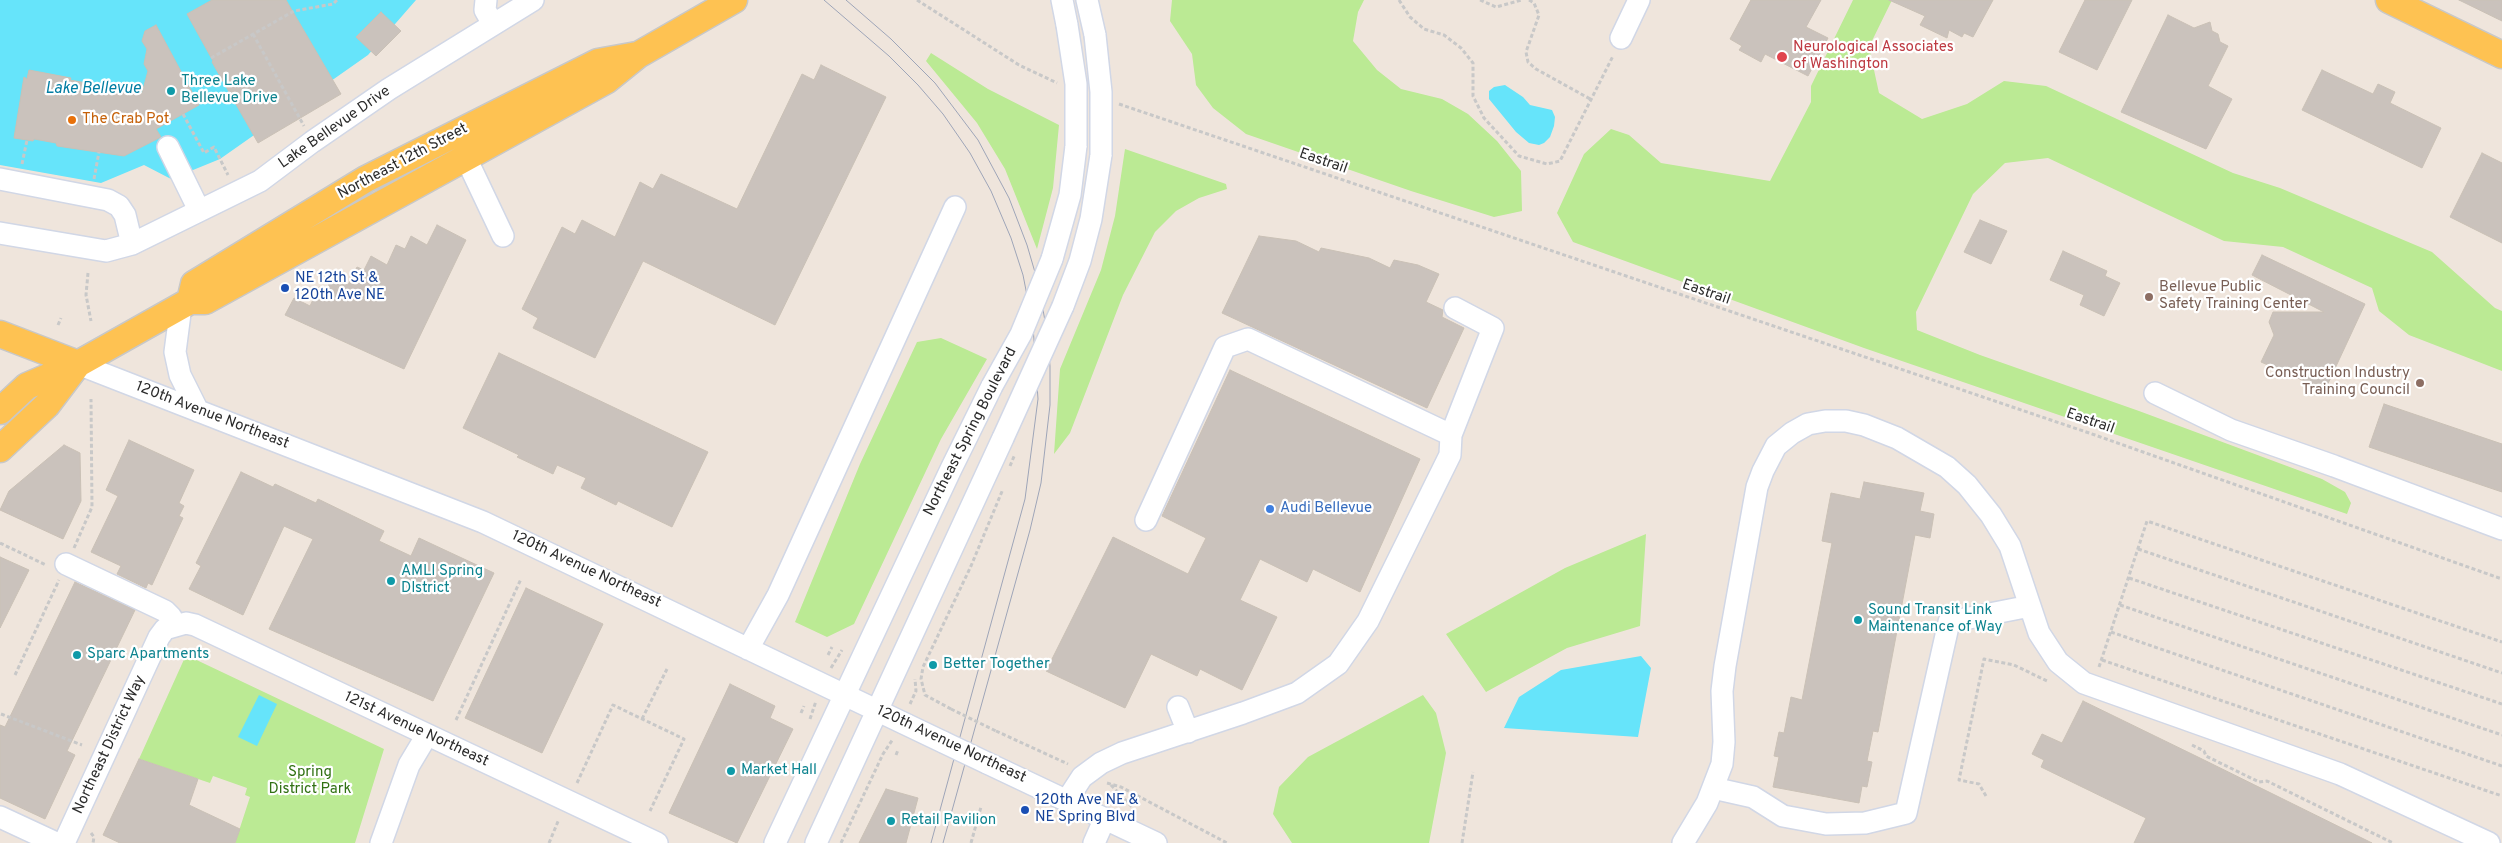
<!DOCTYPE html>
<html>
<head>
<meta charset="utf-8">
<style>
	body { margin:0 }
	canvas { display:block; background:#efe5dc }
</style>
</head>
<body>
<canvas width="2502" height="843"></canvas>
<script>
const ctx = document.querySelector('canvas').getContext('2d');
ctx.lineJoin = 'round';
function fillPath(path, color) {
  ctx.fillStyle = color;
  ctx.fill(path, 'evenodd');
}
function poly(rows) {
  const path = new Path2D();
  for (const r of rows) {
    path.moveTo(r[0], r[1]);
    for (let i = 2; i < r.length; i += 2) path.lineTo(r[i], r[i + 1]);
  }
  return path;
}
function trace(path, color, width, dash) {
  ctx.strokeStyle = color;
  ctx.lineWidth = width;
  ctx.lineCap = dash ? 'butt' : 'round';
  ctx.setLineDash(dash || []);
  ctx.stroke(path);
}
function write(font, color, halo, rows, align = 'center') {
  ctx.font = font + ' Overpass,sans-serif';
  ctx.lineWidth = 4.5;
  ctx.setLineDash([]);
  ctx.textBaseline = 'middle';
  ctx.strokeStyle = halo;
  ctx.fillStyle = color;
  for (const [text, x, y, turn = 0] of rows) {
    ctx.save();
    ctx.translate(x, y);
    ctx.rotate((+turn || 0) * Math.PI / 180);
    ctx.textAlign = isNaN(turn) ? turn : align;
    if (halo) ctx.strokeText(text, 0, 0);
    ctx.fillText(text, 0, 0);
    ctx.restore();
  }
}
const green = poly([
	[1172,0,1364,0,1358,12,1353,41,1377,70,1401,89,1442,99,1468,114,1497,141,1521,171,1522,211,1494,217,1411,191,1246,134,1213,108,1196,85,1192,54,1170,21],
	[1853,0,1892,0,1869,47,1879,93,1922,119,1967,104,2004,81,2046,86,2233,173,2280,188,2432,252,2495,308,2502,311,2502,371,2409,335,2379,311,2372,288,2283,247,2224,241,2048,158,2005,163,1973,194,1916,312,1917,330,1980,355,2139,411,2322,479,2345,492,2351,503,2347,514,1864,348,1573,242,1557,213,1584,154,1611,129,1629,135,1661,163,1770,181,1811,102,1811,86],
	[931,53,988,89,1059,125,1053,188,1037,249,1005,169,977,123,926,61],
	[1125,149,1226,184,1227,189,1199,198,1176,211,1155,232,1123,295,1070,433,1054,454,1060,369,1101,270,1115,216],
	[941,338,987,359,941,439,854,624,827,637,795,622,860,464,917,342],
	[1646,534,1640,626,1567,648,1486,692,1446,634,1565,568],
	[186,655,384,749,355,843,235,843,250,797,245,795,247,788,213,776,210,783,139,759],
	[1423,695,1436,713,1446,753,1429,843,1292,843,1273,814,1279,787,1308,757]
]);
const water = poly([
	[0,0,416,0,368,55,220,159,171,179,144,165,101,183,0,165],
	[1505,85,1523,97,1530,105,1552,110,1555,117,1554,126,1550,137,1544,143,1539,145,1529,143,1516,132,1489,99,1489,91,1494,87],
	[1641,656,1651,668,1638,737,1504,728,1519,697,1561,670],
	[259,695,277,704,257,746,238,737]
]);
const building = poly([
	[212,0,286,0,341,94,258,143,212,62,213,61,187,14,212,0],
	[1751,0,1821,0,1806,27,1828,38,1808,76,1765,54,1761,62,1739,50,1742,46,1730,39,1751,0],
	[1889,0,1993,0,1973,37,1964,33,1962,37,1949,30,1947,38,1920,25,1925,16,1889,0],
	[2085,0,2132,0,2097,70,2059,52,2085,0],
	[2459,0,2502,0,2502,21,2459,0],
	[381,12,401,31,376,56,356,37,381,12],
	[2168,15,2194,28,2210,22,2212,31,2218,34,2220,42,2228,46,2208,86,2232,99,2206,149,2121,112,2168,15],
	[156,25,199,105,156,129,161,137,124,156,57,146,56,143,34,139,33,141,14,138,24,77,27,79,29,70,71,78,70,80,142,93,148,71,144,64,147,49,142,41,145,31,156,25],
	[821,65,886,97,775,325,643,261,595,358,533,328,538,318,522,309,562,227,575,234,582,220,615,237,640,182,653,189,661,174,737,209,802,74,814,80,821,65],
	[2322,70,2373,94,2378,84,2395,92,2390,103,2441,128,2422,168,2302,110,2322,70],
	[2482,153,2502,163,2502,243,2450,217,2482,153],
	[1980,220,2007,231,1991,264,1964,252,1980,220],
	[437,225,466,240,404,369,285,315,294,298,310,306,319,287,326,290,332,278,348,285,357,267,364,270,371,256,387,265,396,245,405,249,411,236,427,245,437,225],
	[1259,236,1296,241,1319,252,1321,248,1369,258,1390,268,1394,260,1418,265,1439,274,1426,302,1443,310,1442,317,1464,328,1427,408,1222,313,1259,236],
	[2063,251,2107,271,2105,276,2120,283,2104,316,2080,305,2084,295,2050,280,2063,251],
	[2262,255,2365,304,2325,390,2261,362,2274,335,2269,322,2273,312,2324,312,2252,275,2262,255],
	[499,353,708,452,672,527,618,501,616,505,581,488,586,478,557,465,553,474,517,457,519,455,463,428,499,353],
	[1230,370,1420,459,1360,592,1313,569,1307,582,1260,559,1240,600,1277,617,1242,690,1200,669,1197,676,1151,654,1125,708,1046,671,1113,537,1188,574,1206,538,1162,516,1230,370],
	[2384,404,2502,444,2502,492,2369,447,2384,404],
	[129,440,194,470,179,503,184,506,179,516,183,518,152,585,148,583,146,588,117,574,121,566,91,552,118,496,106,490,129,440],
	[64,445,80,453,81,501,63,539,0,510,9,491,64,445],
	[241,472,273,487,275,484,316,503,318,499,384,531,379,541,411,556,419,538,494,573,433,701,269,629,313,539,284,526,243,615,189,589,201,566,196,563,241,472],
	[1864,482,1924,493,1920,511,1934,514,1930,538,1915,535,1878,732,1873,731,1867,761,1872,762,1867,787,1862,786,1859,803,1773,787,1779,757,1774,756,1779,732,1784,733,1791,697,1802,700,1832,543,1822,541,1831,493,1860,499,1864,482],
	[0,557,29,570,0,628,0,557],
	[75,582,135,610,67,751,75,755,45,819,0,798,0,725,5,727,75,582],
	[526,588,603,624,542,753,465,718,526,588],
	[730,684,775,706,770,718,793,729,737,843,669,813,730,684],
	[2083,701,2200,758,2372,843,2134,843,2146,818,2041,767,2044,760,2032,754,2042,734,2062,743,2083,701],
	[139,759,198,779,189,805,240,829,235,843,120,843,103,835,139,759],
	[886,789,918,798,906,843,859,843,886,789]
]);
const path = poly([
	[917,0,1019,65,1057,83],
	[1399,0,1410,17,1424,29,1444,35,1461,48,1473,63,1473,96,1484,118,1507,143,1519,156,1547,164,1560,161,1613,56],
	[1480,0,1496,7,1522,0],
	[1529,0,1534,3,1539,15,1526,52,1528,62,1536,69,1592,100],
	[253,34,304,126],
	[211,58,294,11,333,4,337,0],
	[1119,104,2095,435,2502,579],
	[183,114,204,153,214,147,228,175],
	[22,164,27,140],
	[94,179,99,152],
	[88,273,86,295,91,321],
	[58,325,61,318],
	[0,543,46,565],
	[74,548,92,507,91,399],
	[2138,549,2502,673],
	[2129,578,2502,704],
	[2120,605,2502,735],
	[2111,632,2502,766],
	[828,655,832,647],
	[2102,660,2502,796],
	[2099,667,2147,521,2502,642],
	[831,668,842,650],
	[15,675,59,580],
	[910,704,916,691,915,679],
	[951,709,925,695,921,679,923,667,971,566,1003,489],
	[801,713,804,706],
	[1,714,82,745],
	[642,719,667,669],
	[810,719,816,701],
	[456,720,521,579],
	[996,731,1068,764],
	[2192,745,2204,751,2206,756,2259,782,2267,781,2393,843],
	[896,755,898,750],
	[577,783,613,705,684,739,650,811],
	[1107,783,1121,787,1227,843],
	[1111,785,1134,809],
	[1986,796,1979,784,1959,780,1984,659,2014,665,2047,681],
	[91,833,94,837,93,843],
	[549,843,559,819],
	[841,843,883,754,893,739],
	[971,843,981,807],
	[1462,843,1473,772]
]);
const minor = poly([
	[486,0,485,10,493,24],
	[1062,0,1067,25],
	[1087,0,1095,35],
	[1621,38,1639,0],
	[168,147,199,210],
	[466,158,503,236],
	[0,179,108,200,119,206,125,215,132,244],
	[0,233,106,251,132,244,260,181,312,142,389,89,533,0],
	[1052,259,1070,195,1076,146],
	[181,306,175,352,180,375,198,411],
	[1063,306,1080,261,1091,219,1101,155],
	[78,364,483,522,943,742],
	[2155,393,2231,430,2334,466,2502,529],
	[1451,435,1493,328,1455,308],
	[66,564,165,611,171,617],
	[748,649,778,595,955,207],
	[1178,707,1188,732],
	[987,763,1156,843],
	[1713,788,1753,797,1783,816,1826,824,1865,823,1906,813,1949,622,2030,606],
	[1067,800,1082,777,1101,763,1122,753,1243,713,1297,693,1338,664,1368,621,1450,455,1451,435,1248,339,1225,347,1146,520],
	[0,817,56,843],
	[64,843,159,637,165,629,186,623,195,625,657,843],
	[381,843,409,765,427,735],
	[775,843,951,469,992,386],
	[816,843,1003,438],
	[1094,843,1105,818],
	[1683,843,1707,803,1722,764,1724,742,1722,691,1725,666,1757,487,1763,471,1776,446,1792,433,1808,424,1825,421,1846,421,1864,425,1897,438,1947,467,1967,485,1991,515,2010,546,2039,633,2058,662,2084,683,2340,774,2489,843]
]);
const major = poly([
	[2389,0,2502,55],
	[190,301,194,284,366,179,598,62,637,55],
	[0,334,78,364],
	[0,411,27,386,78,364,190,301,205,301,607,80,638,55,734,0],
	[0,449,47,405,78,364]
]);
const tram = poly([
	[824,0,889,56,918,85,943,114,970,153,991,191,1011,238,1023,275,1033,326,1038,399,1025,499,931,843],
	[846,0,891,39,935,83,978,140,1009,198,1027,245,1039,286,1047,333,1050,366,1050,405,1041,483,1030,530,943,843]
]);
const pathBridge = poly([
	[1010,466,1015,454],
	[951,709,996,731]
]);
const minorBridge = poly([
	[1067,25,1076,84,1076,146],
	[1095,35,1101,92,1101,155],
	[992,386,1021,334,1052,259],
	[1003,438,1063,306],
	[943,742,987,763]
]);
const markers = [
	[1782,57,6,"#e0444e"],
	[171,91,5,"#0f9aa8"],
	[72,120,5,"#e8710a"],
	[285,288,5,"#1a4fb4"],
	[2149,297,5,"#8d6e63"],
	[2420,383,5,"#8d6e63"],
	[1270,509,5,"#3f7fe0"],
	[391,581,5,"#0f9aa8"],
	[1858,620,5,"#0f9aa8"],
	[77,655,5,"#0f9aa8"],
	[933,665,5,"#0f9aa8"],
	[731,771,5,"#0f9aa8"],
	[1025,810,5,"#1a4fb4"],
	[891,821,5,"#0f9aa8"]
];
const healthNames = [
	["Neurological Associates",1793,48],
	["of Washington",1793,65]
];
const cultureNames = [
	["Three Lake",181,82],
	["Bellevue Drive",181,99],
	["AMLI Spring",401,572],
	["DIstrict",401,589],
	["Sound Transit Link",1868,611],
	["Maintenance of Way",1868,628],
	["Sparc Apartments",87,655],
	["Better Together",943,665],
	["Market Hall",741,771],
	["Retail Pavilion",901,821]
];
const foodNames = [
	["The Crab Pot",82,120]
];
const streetNames = [
	["Lake Bellevue Drive",335,128,-35],
	["Northeast 12th Street",403,162,-28],
	["Eastrail",1323,162,19],
	["Eastrail",1706,293,19],
	["120th Avenue Northeast",212,416,21],
	["Eastrail",2090,422,19],
	["Northeast Spring Boulevard",971,432,-63],
	["120th Avenue Northeast",586,570,25],
	["121st Avenue Northeast",416,730,25],
	["Northeast District Way",110,745,-65],
	["120th Avenue Northeast",951,745,25]
];
const transitNames = [
	["NE 12th St &",295,279],
	["120th Ave NE",295,296],
	["120th Ave NE &",1035,801],
	["NE Spring Blvd",1035,818]
];
const educationNames = [
	["Bellevue Public",2159,288],
	["Safety Training Center",2159,305],
	["Construction Industry",2410,374,"right"],
	["Training Council",2410,391,"right"]
];
const shopNames = [
	["Audi Bellevue",1280,509]
];
const parkNames = [
	["Spring",310,773],
	["District Park",310,790]
];
const waterNames = [
	["Lake Bellevue",93,90]
];
fillPath(green, '#bbea94');
fillPath(water, '#66e4fa');
fillPath(building, '#cac2bc');
trace(building, '#cac1b6', 1);
trace(minor, '#d1d7e6', 24);
trace(major, '#c8c8c8', 29);
trace(path, '#c8c8c8', 3, [4, 2.5]);
trace(minor, '#fff', 21);
trace(major, '#fec252', 26);
trace(tram, '#9ea5b8', 1);
trace(minorBridge, '#d1d7e6', 24, []);
trace(pathBridge, '#c8c8c8', 3, [4, 2.5]);
trace(minorBridge, '#fff', 21);
for (const [x, y, r, color] of markers) {
  const dot = new Path2D();
  dot.arc(x, y, r, 0, 2 * Math.PI);
  ctx.fillStyle = color;
  ctx.fill(dot);
  trace(dot, '#fff', 2);
}
write('15px', '#be3a42', '#fff', healthNames, 'left');
write('15px', '#0d838f', '#fff', cultureNames, 'left');
write('15px', '#c56008', '#fff', foodNames, 'left');
write('15px', '#2b2b2b', '#fff', streetNames);
write('15px', '#164399', '#fff', transitNames, 'left');
write('15px', '#785e54', '#fff', educationNames, 'left');
write('15px', '#366cbe', '#fff', shopNames, 'left');
write('15px', '#317113', '#fff', parkNames);
write('italic 16px', '#017da3', '#fff', waterNames);
</script>
</body>
</html>
